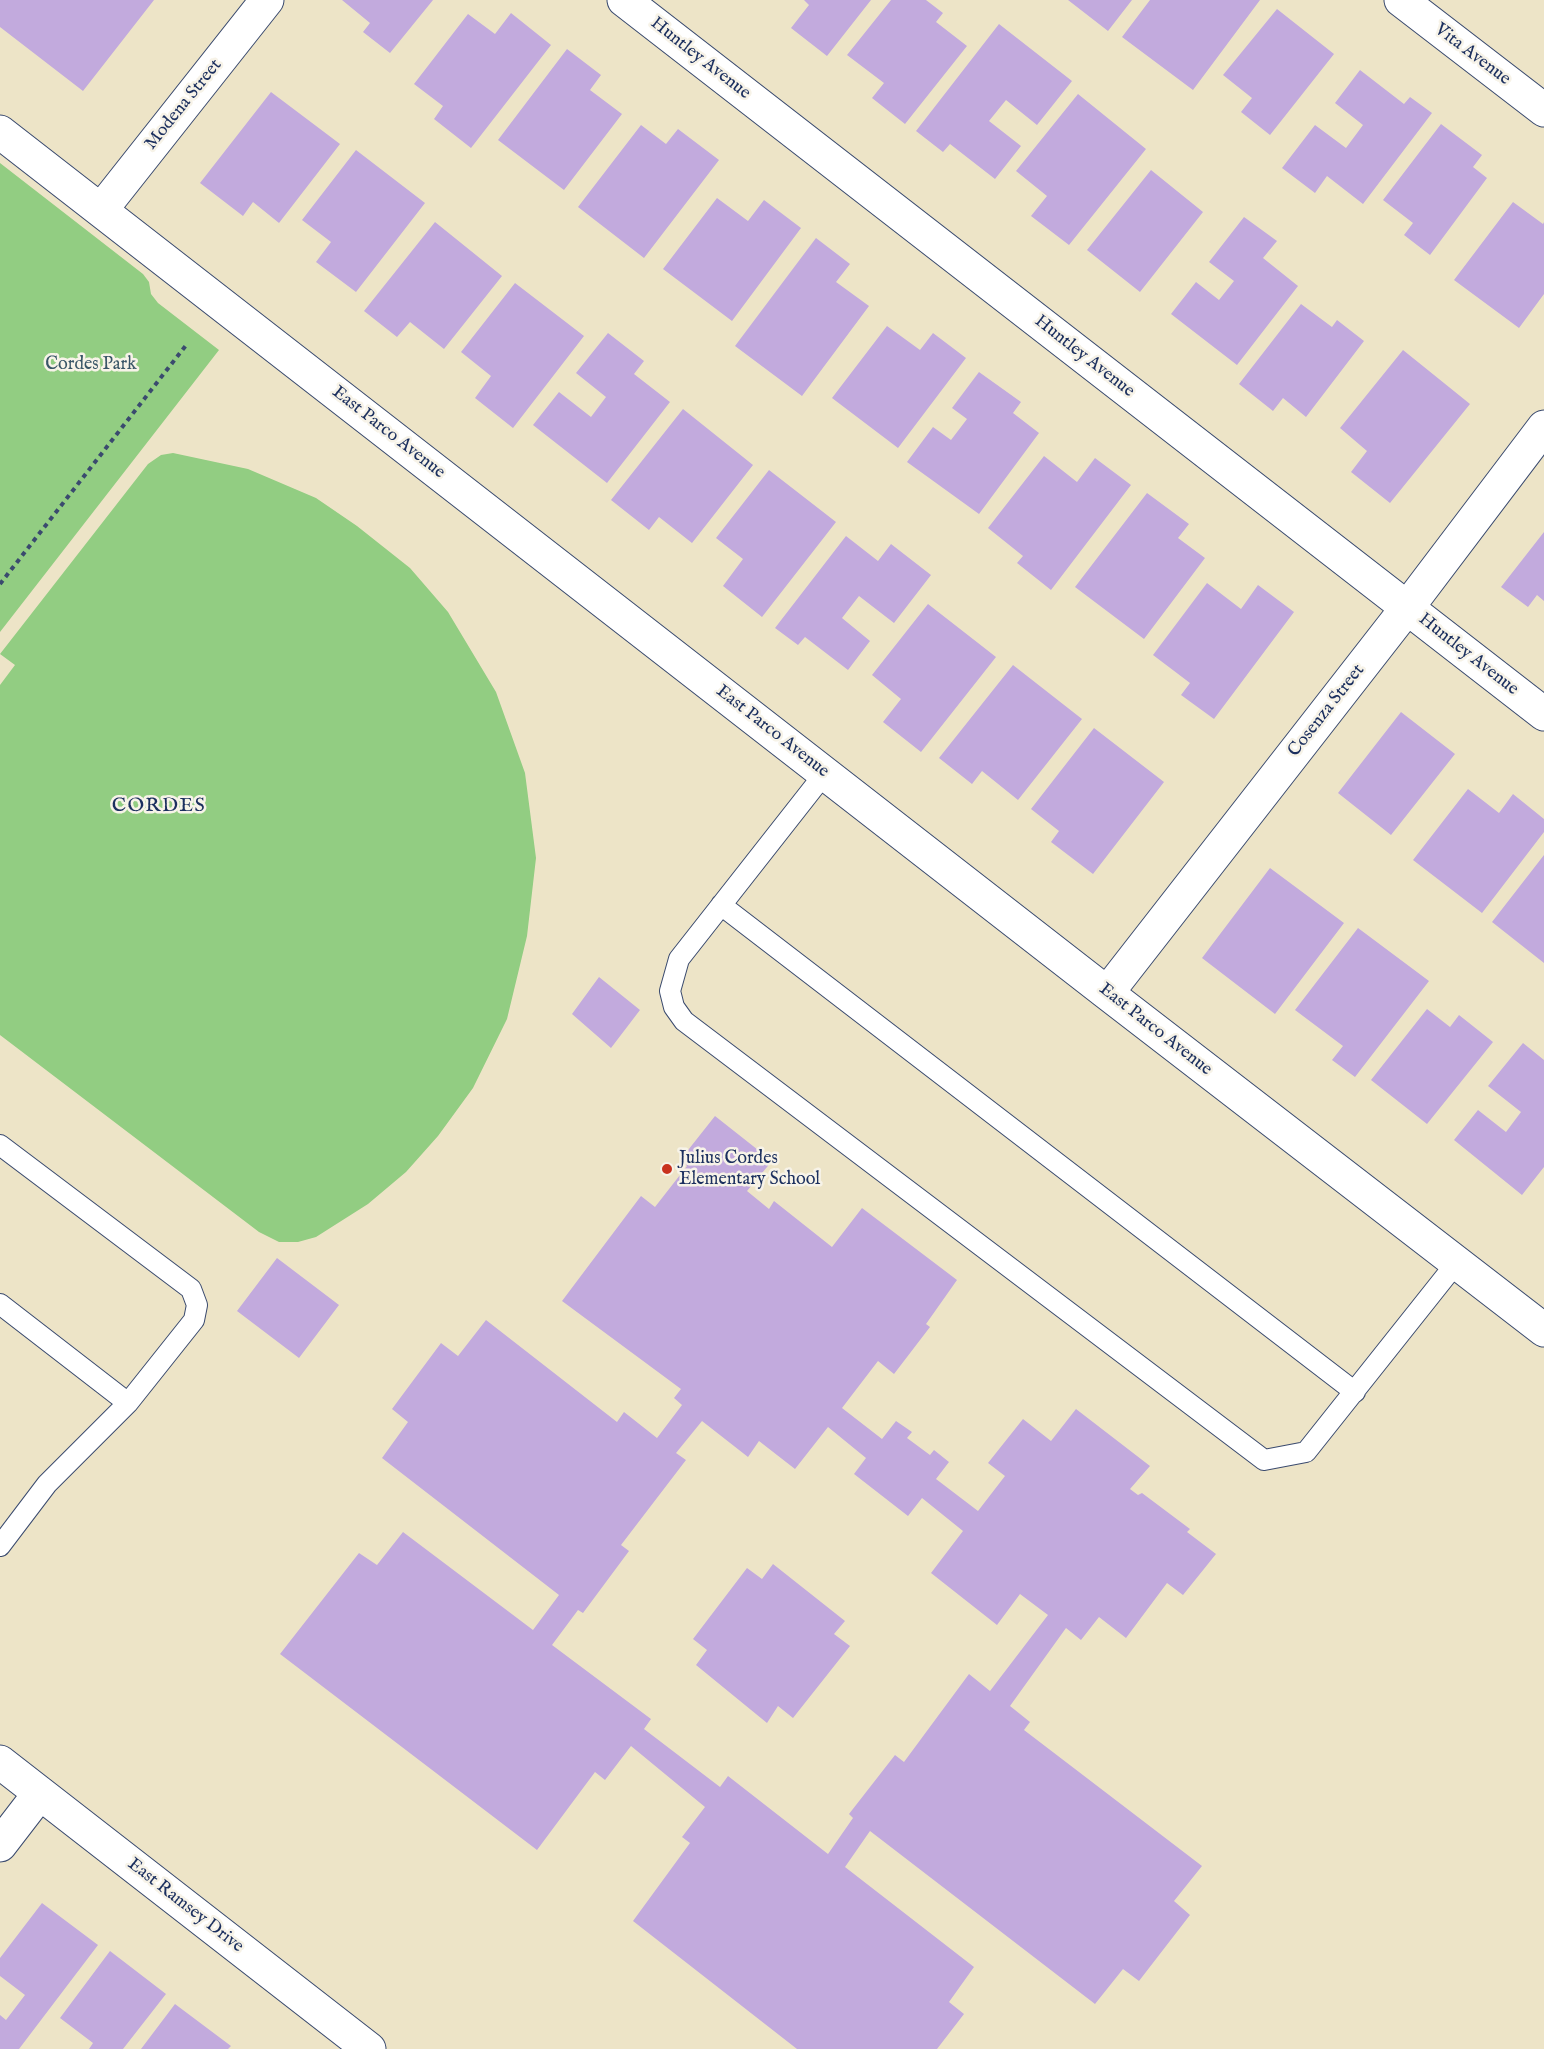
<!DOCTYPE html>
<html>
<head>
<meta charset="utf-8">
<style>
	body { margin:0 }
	canvas { display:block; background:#ede4c7 }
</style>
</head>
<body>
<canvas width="1544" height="2049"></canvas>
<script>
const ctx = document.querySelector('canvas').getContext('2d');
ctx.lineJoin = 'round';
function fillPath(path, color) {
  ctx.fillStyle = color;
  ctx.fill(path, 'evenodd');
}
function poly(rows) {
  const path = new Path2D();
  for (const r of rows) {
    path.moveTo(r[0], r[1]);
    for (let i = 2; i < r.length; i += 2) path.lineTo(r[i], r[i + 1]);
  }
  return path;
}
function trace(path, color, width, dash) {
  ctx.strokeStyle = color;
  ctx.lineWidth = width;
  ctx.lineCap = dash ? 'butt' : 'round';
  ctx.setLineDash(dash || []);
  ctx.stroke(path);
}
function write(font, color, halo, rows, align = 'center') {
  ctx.font = font + ' "IM FELL English",serif';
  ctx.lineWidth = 5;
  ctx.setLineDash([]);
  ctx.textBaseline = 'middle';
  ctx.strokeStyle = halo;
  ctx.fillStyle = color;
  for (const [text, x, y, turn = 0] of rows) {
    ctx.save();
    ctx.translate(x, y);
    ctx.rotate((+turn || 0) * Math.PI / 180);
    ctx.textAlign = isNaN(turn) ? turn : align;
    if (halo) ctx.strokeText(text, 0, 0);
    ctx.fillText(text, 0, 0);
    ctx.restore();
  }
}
const green = poly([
	[0,163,143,274,149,282,151,294,158,303,219,350,0,632],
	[173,453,248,469,316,498,357,526,410,568,448,612,496,692,525,773,536,858,527,936,507,1019,473,1088,438,1136,406,1172,368,1204,316,1237,298,1242,279,1242,259,1232,0,1035,0,685,15,665,0,654,148,464,161,455]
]);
const building = poly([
	[0,0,154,0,83,91,0,27],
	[342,0,433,0,390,53,363,32,370,23],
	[804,0,871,0,827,56,791,28,809,5],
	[891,0,926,0,943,13,936,22,967,46,905,124,872,98,884,83,847,55],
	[1068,0,1132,0,1108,31],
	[1150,0,1260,0,1193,90,1122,37],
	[1277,9,1334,54,1270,135,1241,112,1252,98,1223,75],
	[511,13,551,45,471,148,434,119,443,106,414,84,468,14,495,34],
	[999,24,1072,81,1037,125,1006,100,989,121,1021,146,995,179,950,144,943,152,916,131],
	[567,49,601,75,590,90,622,114,564,190,498,140],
	[1360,70,1404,104,1410,97,1432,113,1363,204,1327,176,1315,193,1282,168,1315,125,1346,148,1363,125,1335,103],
	[271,92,340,144,279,223,253,202,243,216,200,183],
	[1078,94,1146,149,1069,245,1031,216,1047,196,1016,171],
	[1441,124,1482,155,1473,167,1487,178,1430,255,1404,235,1413,223,1383,200],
	[641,125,666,144,678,129,719,160,644,258,578,207],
	[356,150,425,203,356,292,316,262,331,242,302,220],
	[1151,170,1203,212,1140,292,1087,250],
	[717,198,748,221,764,200,801,228,732,321,663,269],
	[1513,202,1543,224,1544,222,1544,294,1519,328,1454,280],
	[1244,217,1277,241,1263,258,1298,286,1237,365,1171,314,1196,282,1219,300,1234,281,1209,262],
	[435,222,502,276,444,349,410,322,397,337,364,311],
	[816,238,850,264,836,282,869,306,802,396,735,346],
	[515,283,584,336,513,428,475,398,491,376,461,352],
	[1301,304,1332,327,1337,320,1364,341,1306,417,1283,398,1273,411,1239,384],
	[887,326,920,350,933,333,966,358,898,448,832,398],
	[608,333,644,361,634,374,670,402,607,483,533,425,559,392,591,417,606,397,576,373],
	[1403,350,1470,404,1390,503,1351,472,1367,451,1340,428],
	[979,372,1021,402,1013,413,1039,433,979,514,907,462,933,427,951,440,967,419,952,408],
	[683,409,753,465,692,543,659,517,649,530,611,500],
	[1044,456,1077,482,1095,458,1131,485,1051,590,1017,563,1023,556,988,528],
	[769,470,836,522,762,617,723,586,743,559,716,538],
	[1147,493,1189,524,1178,538,1205,558,1144,639,1075,587],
	[1544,532,1544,601,1537,595,1528,607,1501,587],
	[846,536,878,561,891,544,931,575,894,623,859,596,842,618,870,641,848,670,805,637,798,645,775,628],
	[1207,583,1241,609,1258,585,1294,612,1214,719,1181,695,1190,683,1153,655],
	[928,604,996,657,921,752,883,722,901,699,872,675],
	[1013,665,1082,719,1018,800,982,771,972,784,939,758],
	[1401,712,1455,754,1391,835,1338,793],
	[1094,728,1164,782,1093,874,1051,842,1059,831,1031,809],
	[1468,789,1499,813,1513,794,1544,819,1544,832,1482,913,1413,860],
	[1544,855,1544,963,1492,922],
	[1270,868,1344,923,1275,1014,1202,958],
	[1358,928,1429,981,1355,1077,1332,1060,1343,1046,1295,1010],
	[599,977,640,1010,611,1048,572,1014],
	[1427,1009,1450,1027,1459,1015,1493,1042,1427,1124,1371,1080],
	[1523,1043,1544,1060,1544,1167,1522,1195,1454,1140,1478,1110,1506,1132,1521,1112,1488,1086],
	[715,1116,772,1161,747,1191,769,1209,774,1201,832,1247,862,1208,957,1280,926,1324,930,1327,894,1374,878,1361,842,1408,882,1439,896,1421,912,1432,907,1438,930,1455,934,1450,949,1462,936,1479,978,1511,1005,1476,988,1463,1023,1419,1051,1441,1076,1409,1150,1466,1130,1489,1138,1495,1142,1493,1190,1529,1187,1532,1216,1554,1183,1595,1167,1583,1126,1638,1099,1617,1081,1640,1066,1628,1010,1706,1030,1722,1024,1730,1202,1866,1174,1901,1190,1915,1139,1981,1123,1969,1095,2004,870,1831,845,1867,974,1967,949,2002,964,2014,937,2049,797,2049,633,1921,690,1843,682,1837,705,1807,631,1746,605,1780,595,1772,537,1850,280,1654,359,1553,377,1565,403,1532,533,1630,559,1595,382,1458,408,1422,392,1409,441,1343,458,1356,486,1320,617,1422,624,1412,657,1438,682,1405,674,1398,681,1389,562,1301,641,1196,655,1207,687,1166,681,1159],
	[702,1421,748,1457,759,1441,795,1469,828,1427,866,1458,854,1474,908,1516,922,1498,963,1531,931,1573,997,1625,1020,1594,1048,1615,990,1691,969,1674,904,1762,895,1755,849,1814,853,1818,828,1854,728,1776,720,1787,644,1729,651,1719,552,1645,578,1610,583,1613,629,1551,621,1545,686,1460,676,1453],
	[277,1258,339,1305,299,1358,237,1311],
	[773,1564,845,1621,834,1634,850,1646,793,1718,778,1706,767,1723,696,1665,707,1650,693,1639,747,1568,762,1579],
	[42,1903,98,1945,19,2049,0,2049,0,2015,6,2020,25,1995,0,1976,0,1958],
	[110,1951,166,1994,123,2049,89,2049,93,2043,60,2018],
	[175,2004,231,2046,228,2049,141,2049]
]);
const path = poly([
	[0,584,187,344]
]);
const service = poly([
	[825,773,679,959,670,991,674,1007,684,1021,1264,1460,1306,1452,1457,1262],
	[721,905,1355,1392],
	[0,1145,191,1289,197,1305,194,1320,128,1403,47,1484,0,1546],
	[0,1304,128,1403]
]);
const minor = poly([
	[624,0,1544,714],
	[1401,0,1544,110],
	[0,132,1107,993,1544,1330],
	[101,210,267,0],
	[1107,993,1407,608,1544,427],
	[0,1762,369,2049],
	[0,1845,40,1793]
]);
const markers = [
	[667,1169,6,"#c8321e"]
];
const streetNames = [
	["Vita Avenue",1472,55,37],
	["Huntley Avenue",700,59,38],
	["Modena Street",184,105,-51],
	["Huntley Avenue",1084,357,38],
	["East Parco Avenue",388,433,38],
	["Huntley Avenue",1468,655,38],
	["Cosenza Street",1327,711,-52],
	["East Parco Avenue",772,732,38],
	["East Parco Avenue",1155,1030,38],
	["East Ramsey Drive",185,1906,38]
];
const parkNames = [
	["Cordes Park",91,365]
];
const poiNames = [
	["Julius Cordes",679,1159],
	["Elementary School",679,1180]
];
const neighbourhoodNames = [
	["CORDES",159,807]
];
fillPath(green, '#92cd82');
fillPath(building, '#c2aadd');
trace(service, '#3a4a6e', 22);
trace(minor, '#3a4a6e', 35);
trace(path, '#3a4a6e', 4, [4.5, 4.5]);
trace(service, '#fff', 20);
trace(minor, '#fff', 33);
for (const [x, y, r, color] of markers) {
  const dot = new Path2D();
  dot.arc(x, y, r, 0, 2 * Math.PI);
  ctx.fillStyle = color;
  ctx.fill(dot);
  trace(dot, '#f7f3e8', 2);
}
write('18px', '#1b2f5e', '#f7f3e8', streetNames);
write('18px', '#395667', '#f7f3e8', parkNames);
write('18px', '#1b2f5e', '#f7f3e8', poiNames, 'left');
ctx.letterSpacing = '1.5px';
write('20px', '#1b2f5e', '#f7f3e8', neighbourhoodNames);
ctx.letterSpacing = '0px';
</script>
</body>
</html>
